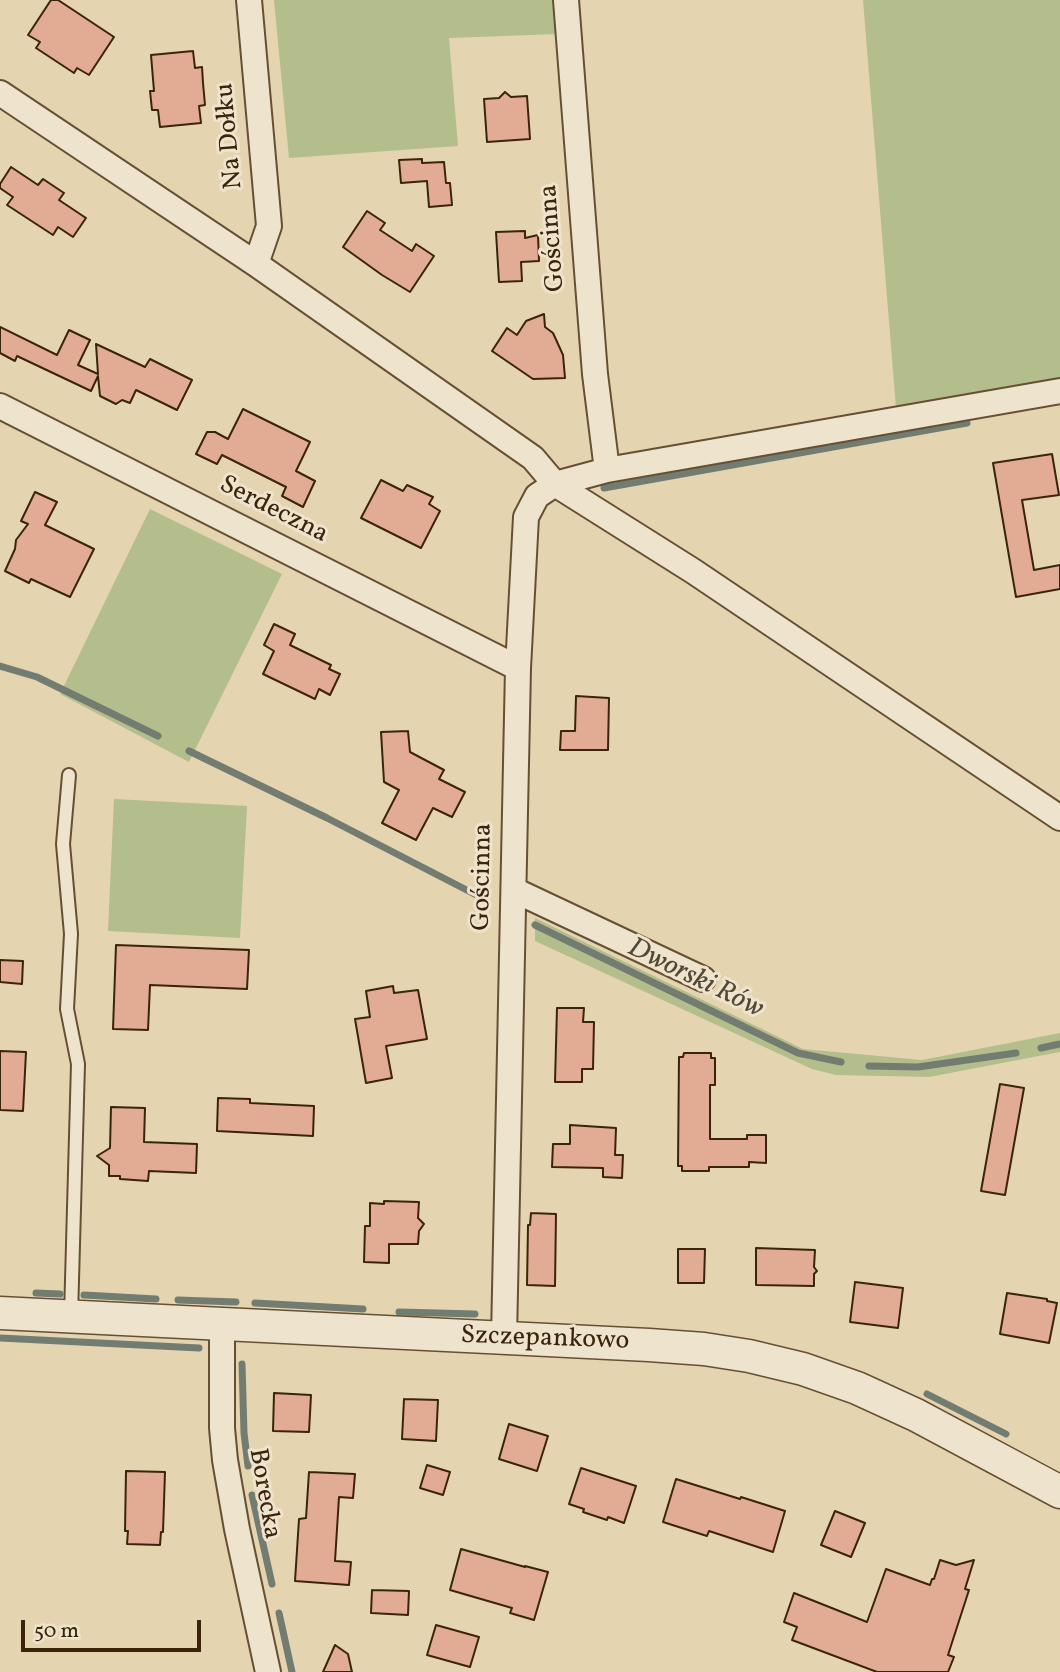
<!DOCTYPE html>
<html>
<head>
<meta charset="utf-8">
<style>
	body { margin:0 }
	#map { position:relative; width:1060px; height:1672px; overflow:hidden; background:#e5d4b0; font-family:Vollkorn,serif }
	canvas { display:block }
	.scale { position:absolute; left:21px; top:1620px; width:180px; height:32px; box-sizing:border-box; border:4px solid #3b240b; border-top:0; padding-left:9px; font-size:21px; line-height:24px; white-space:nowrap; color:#3b240b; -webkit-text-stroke:5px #eee3cc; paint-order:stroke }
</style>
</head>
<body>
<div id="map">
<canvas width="1060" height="1672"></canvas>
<div class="scale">50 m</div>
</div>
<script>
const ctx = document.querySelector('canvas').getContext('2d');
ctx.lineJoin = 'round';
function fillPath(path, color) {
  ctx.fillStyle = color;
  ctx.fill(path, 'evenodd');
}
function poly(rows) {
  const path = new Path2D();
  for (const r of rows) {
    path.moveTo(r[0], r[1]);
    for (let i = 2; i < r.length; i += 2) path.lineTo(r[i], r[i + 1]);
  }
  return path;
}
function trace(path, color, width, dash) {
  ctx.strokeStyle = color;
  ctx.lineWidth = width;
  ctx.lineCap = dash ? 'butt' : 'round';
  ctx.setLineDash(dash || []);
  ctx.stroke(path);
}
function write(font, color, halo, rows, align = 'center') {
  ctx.font = font + ' Vollkorn,serif';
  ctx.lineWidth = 6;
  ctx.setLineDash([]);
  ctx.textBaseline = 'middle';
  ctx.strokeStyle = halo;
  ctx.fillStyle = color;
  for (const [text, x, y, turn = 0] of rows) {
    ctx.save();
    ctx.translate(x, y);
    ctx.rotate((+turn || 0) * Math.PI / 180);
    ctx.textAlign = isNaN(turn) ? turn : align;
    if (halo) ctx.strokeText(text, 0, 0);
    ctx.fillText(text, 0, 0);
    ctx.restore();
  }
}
const green = poly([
	[274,0,555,0,558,34,449,38,458,146,289,158],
	[863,0,1060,0,1060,382,896,408],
	[150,509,282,574,189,762,60,694],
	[114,799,247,806,240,938,108,931],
	[535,918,803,1049,922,1060,1060,1033,1060,1052,929,1077,836,1075,812,1069,535,941]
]);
const stream = poly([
	[604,488,967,423],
	[0,666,37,677,158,736],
	[189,751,327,818,486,900],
	[535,925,798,1053,841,1062],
	[1041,1048,1060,1044],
	[869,1066,918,1067,1016,1053],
	[36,1293,60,1294],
	[84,1295,156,1299],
	[178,1300,236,1302],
	[255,1303,363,1309],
	[399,1312,475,1314],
	[0,1338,199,1348],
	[242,1364,244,1433,248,1466],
	[927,1394,1006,1434],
	[252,1495,272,1584],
	[279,1613,292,1672]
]);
const building = poly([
	[51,0,58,0,114,37,89,75,77,68,74,73,36,48,40,42,28,35,51,0],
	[193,51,195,68,202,67,203,83,205,105,199,106,201,123,160,127,158,110,152,110,150,91,154,91,151,55,193,51],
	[505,92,511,97,527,96,530,139,487,142,484,99,499,98,505,92],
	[422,159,422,163,444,162,446,183,450,183,452,205,429,207,427,181,401,183,399,160,422,159],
	[11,167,38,185,43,179,64,193,59,200,86,218,73,237,58,227,53,235,7,205,13,197,0,188,0,184,11,167],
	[367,211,385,223,380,230,412,251,416,244,434,256,410,292,382,275,343,247,367,211],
	[525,231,525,238,538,235,539,261,521,262,522,281,499,282,496,232,525,231],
	[544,314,545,327,553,333,563,355,565,378,533,379,492,351,507,328,517,335,526,321,544,314],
	[0,327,57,355,69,330,90,340,78,365,98,374,96,344,145,367,150,359,192,380,177,410,136,390,130,403,122,400,116,404,100,396,98,376,91,391,17,356,15,361,0,353,0,327],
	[243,409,310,442,296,471,315,481,303,507,282,496,286,487,222,455,217,464,196,454,207,432,215,432,228,439,243,409],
	[1052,454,1059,495,1022,500,1034,570,1060,565,1060,589,1016,597,993,463,1052,454],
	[381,480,403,491,407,485,433,497,429,504,440,511,421,548,361,518,381,480],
	[35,492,57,502,45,525,94,549,70,597,31,579,29,583,5,571,15,549,16,540,28,524,21,521,35,492],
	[274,624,295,634,290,645,331,665,329,669,340,674,330,695,319,689,315,699,263,674,274,651,264,645,274,624],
	[576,696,609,698,608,750,560,750,561,731,575,731,576,696],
	[408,731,410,752,444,770,439,779,465,792,452,817,433,808,416,840,382,823,399,790,384,782,381,732,408,731],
	[116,945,249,950,247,989,150,985,148,1030,113,1029,116,945],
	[0,960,23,961,22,984,0,982,0,960],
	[393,986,394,993,418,990,427,1039,386,1046,392,1078,366,1083,355,1019,370,1017,366,991,393,986],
	[557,1008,584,1008,583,1022,594,1022,593,1069,582,1069,582,1082,555,1082,557,1008],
	[0,1051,26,1052,23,1111,0,1110,0,1051],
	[684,1053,711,1053,711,1058,715,1058,715,1085,710,1085,710,1139,747,1139,747,1135,766,1135,766,1163,749,1162,749,1167,709,1167,709,1171,682,1171,682,1166,678,1166,679,1057,683,1057,684,1053],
	[1000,1084,1024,1088,1005,1195,981,1191,1000,1084],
	[218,1098,250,1099,250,1103,314,1106,313,1136,217,1131,218,1098],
	[111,1107,145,1108,144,1142,197,1144,196,1173,149,1171,148,1181,120,1179,120,1176,109,1176,109,1165,97,1156,110,1148,111,1107],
	[570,1125,616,1128,615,1155,623,1155,622,1178,603,1177,603,1168,552,1167,553,1144,570,1144,570,1125],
	[384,1201,419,1202,418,1218,424,1224,419,1231,418,1244,389,1244,389,1263,364,1262,365,1226,370,1226,370,1203,384,1204,384,1201],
	[531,1213,556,1214,555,1286,527,1285,528,1225,530,1225,531,1213],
	[756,1248,815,1250,814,1267,817,1271,814,1274,814,1286,756,1285,756,1248],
	[678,1249,705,1249,704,1283,678,1283,678,1249],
	[855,1282,903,1288,898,1328,850,1322,855,1282],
	[1007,1293,1047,1299,1047,1301,1057,1303,1049,1343,1000,1334,1007,1293],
	[274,1393,311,1395,309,1432,273,1431,274,1393],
	[404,1399,438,1400,436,1441,402,1439,404,1399],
	[509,1424,548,1436,537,1471,499,1459,509,1424],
	[427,1465,450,1472,443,1495,420,1488,427,1465],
	[581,1468,636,1486,624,1523,608,1517,607,1520,583,1512,584,1509,569,1504,581,1468],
	[126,1471,165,1472,163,1532,161,1532,160,1545,127,1544,128,1531,125,1531,126,1471],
	[309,1472,355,1474,353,1498,339,1497,335,1561,351,1562,349,1585,295,1581,299,1519,306,1518,309,1472],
	[676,1479,740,1499,741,1497,785,1511,773,1552,709,1531,707,1536,663,1522,676,1479],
	[835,1511,865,1523,851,1557,821,1545,835,1511],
	[461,1549,525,1567,525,1566,548,1572,534,1620,510,1613,512,1608,450,1590,461,1549],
	[940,1560,956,1565,974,1560,965,1589,969,1590,948,1655,954,1657,948,1672,877,1672,792,1640,797,1627,784,1622,794,1593,867,1622,886,1569,930,1585,932,1579,934,1579,940,1560],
	[372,1590,409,1591,408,1615,371,1613,372,1590],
	[436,1625,479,1637,470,1667,427,1655,436,1625],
	[335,1645,348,1654,352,1672,323,1672,335,1645]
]);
const service = poly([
	[69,775,63,844,71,934,67,1009,78,1064,71,1316]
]);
const minor = poly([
	[249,0,269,226,256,264],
	[566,0,595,374,607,470],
	[0,93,256,264,533,458,555,484,693,571,1060,818],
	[0,406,518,668],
	[514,890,703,979],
	[222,1324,222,1428,225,1460,237,1529,268,1672],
	[504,1338,518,668,526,517,537,496,555,484,607,470,1060,391]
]);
const tertiary = poly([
	[0,1313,649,1345,704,1349,749,1356,803,1369,857,1388,916,1415,1060,1492]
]);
const streetNames = [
	["Na Dołku",231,136,-95],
	["Gościnna",554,238,-94],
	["Serdeczna",273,511,27],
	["Gościnna",484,877,-89],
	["Szczepankowo",545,1340,2],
	["Borecka",263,1494,80]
];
const waterNames = [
	["Dworski Rów",695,980,26]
];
fillPath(green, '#b4bd8c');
trace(stream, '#737c71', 7);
fillPath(building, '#e2ab93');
trace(building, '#3b240b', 2);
trace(service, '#665034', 16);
trace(minor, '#665034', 28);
trace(tertiary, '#665034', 35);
trace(service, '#eee3cc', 12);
trace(minor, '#eee3cc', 24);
trace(tertiary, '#eee3cc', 32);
write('26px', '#3b240b', '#eee3cc', streetNames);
write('italic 28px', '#524836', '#eee3cc', waterNames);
</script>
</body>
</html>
